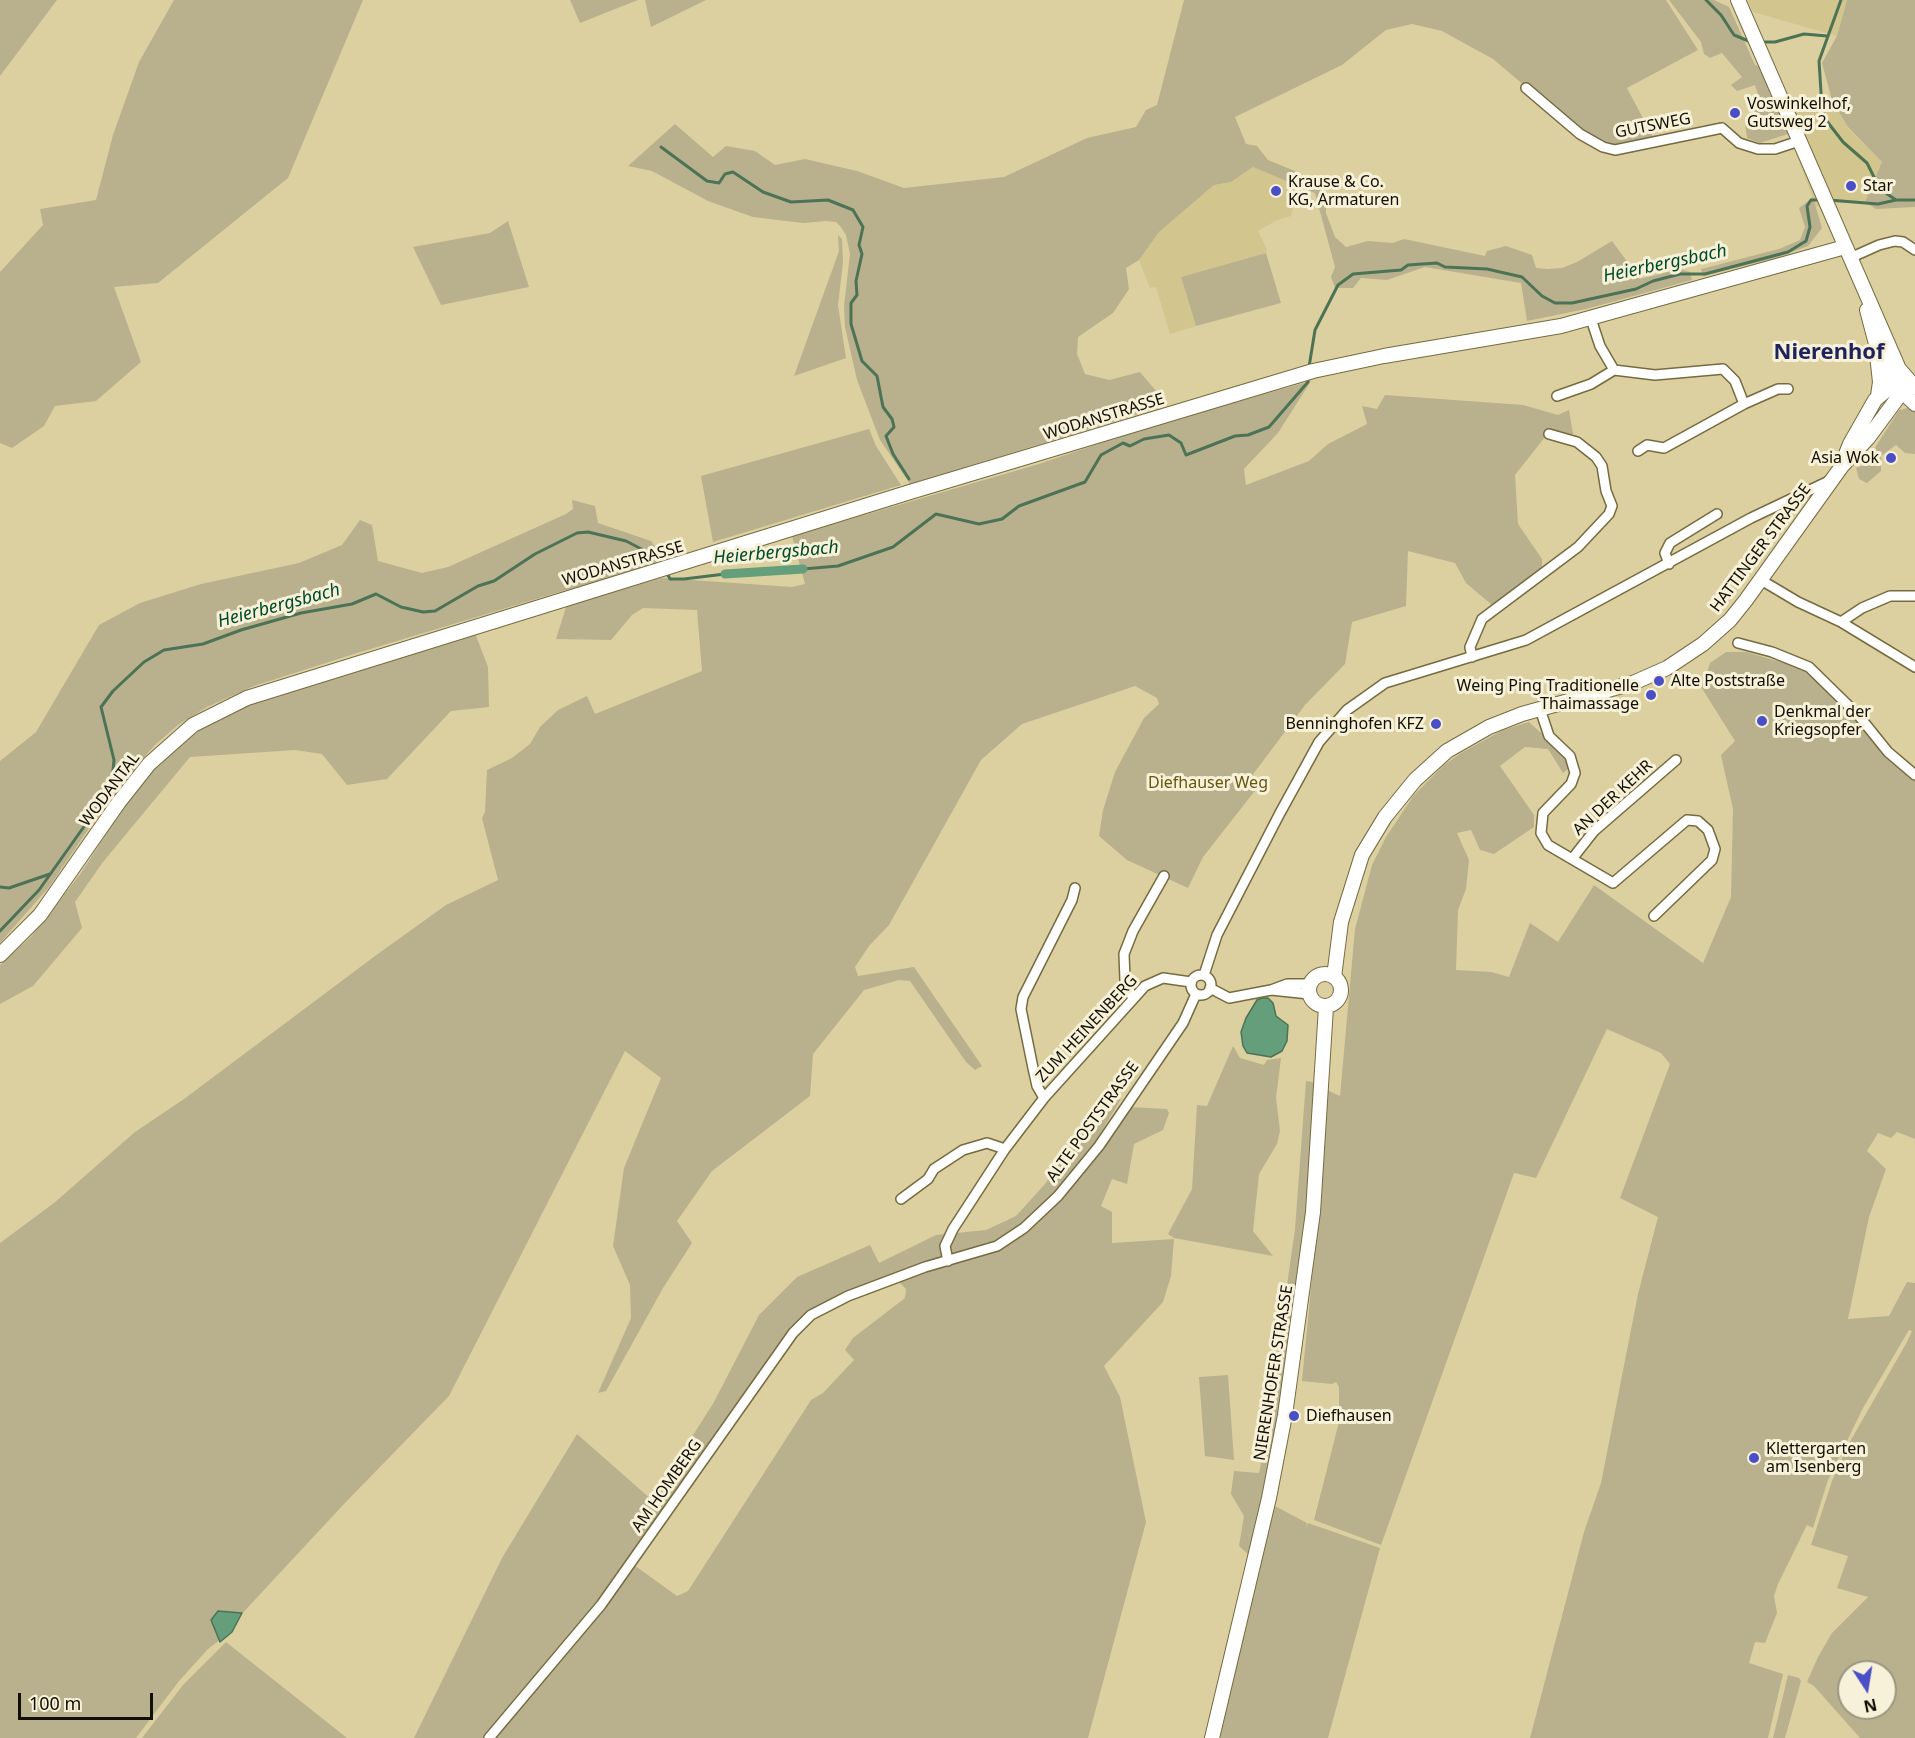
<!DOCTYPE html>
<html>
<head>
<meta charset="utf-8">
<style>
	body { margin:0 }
	#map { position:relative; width:1915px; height:1738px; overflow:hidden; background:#dcd0a0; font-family:"Noto Sans",sans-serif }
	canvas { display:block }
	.north { position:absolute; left:1837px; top:1660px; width:60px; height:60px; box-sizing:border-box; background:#f7f1d9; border:2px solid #9b9682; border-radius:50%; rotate:168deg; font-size:16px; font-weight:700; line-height:24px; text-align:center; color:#120e00 }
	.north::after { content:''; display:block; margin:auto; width:21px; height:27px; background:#4a4fc5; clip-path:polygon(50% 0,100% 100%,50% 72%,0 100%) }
	.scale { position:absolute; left:18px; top:1693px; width:135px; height:27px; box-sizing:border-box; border:3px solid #120e00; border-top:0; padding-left:8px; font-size:18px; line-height:21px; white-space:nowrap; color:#120e00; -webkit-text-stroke:4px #f7f1d9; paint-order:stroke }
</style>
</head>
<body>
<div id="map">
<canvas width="1915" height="1738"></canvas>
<div class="north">N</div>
<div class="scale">100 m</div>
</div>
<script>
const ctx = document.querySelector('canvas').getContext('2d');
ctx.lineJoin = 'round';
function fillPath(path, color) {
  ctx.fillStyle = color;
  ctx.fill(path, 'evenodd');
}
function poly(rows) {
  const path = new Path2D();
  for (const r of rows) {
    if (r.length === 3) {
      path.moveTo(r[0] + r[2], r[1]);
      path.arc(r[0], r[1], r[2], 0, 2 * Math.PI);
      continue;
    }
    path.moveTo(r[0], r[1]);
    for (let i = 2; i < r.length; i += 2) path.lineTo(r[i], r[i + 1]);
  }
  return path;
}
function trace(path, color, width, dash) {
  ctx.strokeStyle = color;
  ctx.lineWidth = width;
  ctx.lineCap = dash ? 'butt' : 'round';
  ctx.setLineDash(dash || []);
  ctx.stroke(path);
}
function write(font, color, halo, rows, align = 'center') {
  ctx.font = font + ' "Noto Sans",sans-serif';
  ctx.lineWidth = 6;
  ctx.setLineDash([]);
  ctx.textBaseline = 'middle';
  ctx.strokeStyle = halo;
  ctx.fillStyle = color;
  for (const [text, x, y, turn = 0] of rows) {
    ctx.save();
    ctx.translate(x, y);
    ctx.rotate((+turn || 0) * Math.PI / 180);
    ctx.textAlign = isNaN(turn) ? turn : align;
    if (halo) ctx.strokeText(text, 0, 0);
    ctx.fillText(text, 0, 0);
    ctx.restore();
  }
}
const built = poly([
	[1748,0,1847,0,1837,36,1753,12],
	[1802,96,1832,100,1847,127,1882,162,1865,202,1835,203,1816,207,1779,107],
	[1253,167,1299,186,1291,216,1277,220,1258,231,1267,249,1266,253,1181,277,1196,326,1170,334,1156,287,1150,288,1139,260,1159,232,1214,185,1231,182]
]);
const green = poly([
	[0,0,57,0,0,76],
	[174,0,363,0,288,178,158,283,114,287,141,362,96,401,55,406,44,426,12,448,0,443,0,272,43,225,40,209,96,200,113,135,139,62],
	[570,0,638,0,580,23],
	[645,0,706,0,651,27],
	[1184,0,1666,0,1698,50,1627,88,1653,137,1606,147,1564,119,1493,59,1442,31,1412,24,1386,30,1342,65,1235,117,1246,144,1257,146,1268,160,1295,171,1302,180,1321,186,1326,201,1326,213,1335,237,1346,247,1368,241,1393,243,1404,239,1485,256,1487,251,1506,246,1532,255,1536,268,1548,269,1562,268,1577,262,1612,241,1640,279,1680,269,1690,272,1692,280,1586,309,1527,321,1521,283,1425,267,1387,280,1361,278,1353,288,1335,288,1331,277,1335,267,1315,193,1253,167,1231,182,1214,185,1159,232,1139,260,1126,268,1129,289,1113,313,1078,337,1077,354,1085,374,1109,380,1140,372,1168,405,910,484,880,440,857,380,845,327,844,306,850,254,846,235,841,227,836,222,826,221,803,223,753,217,708,201,652,171,628,166,675,124,713,157,726,146,755,151,775,165,805,159,857,171,904,188,1004,177,1087,138,1136,127,1146,110,1157,105],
	[1669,0,1714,0,1729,7,1755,65,1762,67,1788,134,1760,143,1747,138,1745,123,1761,103,1755,85,1737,91,1731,85,1742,77,1722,53,1710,58,1704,54,1701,42],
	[1847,0,1915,0,1915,207,1876,209,1865,202,1882,162,1847,126,1832,100,1822,63,1837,36],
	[1813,197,1822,228,1808,246,1776,258,1703,276,1701,269,1779,249,1800,240,1805,227,1799,208],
	[508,221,529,287,441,305,413,247,490,233],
	[838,235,842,239,843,263,838,305,846,358,794,376,839,251],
	[1266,253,1281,303,1196,326,1181,277],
	[1311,381,1278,433,1244,469,1246,485,1309,461,1328,444,1367,424,1362,406,1377,409,1385,395,1523,405,1558,415,1569,410,1573,434,1545,437,1515,475,1518,524,1542,559,1542,572,1492,605,1466,583,1455,563,1408,551,1406,606,1352,622,1345,664,1305,705,1251,777,1261,783,1203,857,1188,888,1127,860,1099,836,1103,810,1115,772,1144,718,1159,704,1157,698,1135,686,1022,724,981,760,889,925,869,946,855,967,858,976,914,967,982,1066,975,1070,966,1062,910,981,899,980,864,990,813,1054,810,1096,712,1171,677,1221,692,1243,663,1288,606,1391,598,1393,631,1318,630,1285,613,1246,624,1168,661,1078,625,1051,449,1396,343,1505,238,1618,229,1633,208,1649,179,1681,136,1738,0,1738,0,1243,54,1203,135,1132,184,1099,375,956,446,905,498,880,482,818,485,812,487,770,512,758,530,744,540,727,558,710,587,696,595,714,702,671,697,610,643,608,632,615,611,640,556,639,567,604,662,578,792,587,805,584,792,536,1039,464,1154,425],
	[1908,408,1915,412,1915,454,1905,453,1896,445,1881,456,1881,471,1867,483,1859,479,1856,468,1864,465,1899,410],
	[869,429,876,446,901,485,713,542,701,476],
	[572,500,595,506,598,523,651,541,667,562,556,593,354,654,254,686,207,707,178,725,155,745,118,786,49,887,0,943,0,761,36,732,99,625,140,603,201,584,299,563,342,545,360,520,372,525,378,561,422,573,448,567,566,514,573,509],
	[475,633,488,667,489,707,451,711,387,779,347,785,322,754,295,750,190,757,103,862,75,902,82,928,33,986,0,1004,0,965,31,937,81,873,134,791,169,753,200,730,250,704],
	[1726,652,1746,652,1805,669,1854,718,1884,756,1915,780,1915,1139,1897,1132,1891,1138,1878,1133,1867,1151,1886,1169,1869,1217,1848,1319,1889,1316,1907,1282,1915,1283,1915,1738,1860,1738,1814,1686,1807,1682,1818,1657,1832,1633,1868,1597,1837,1588,1848,1556,1811,1545,1832,1481,1848,1445,1907,1342,1912,1331,1909,1330,1863,1408,1828,1480,1813,1528,1807,1525,1778,1584,1774,1596,1777,1613,1765,1643,1755,1642,1749,1663,1783,1674,1768,1738,1530,1738,1584,1532,1601,1483,1638,1294,1658,1217,1620,1198,1670,1064,1661,1053,1607,1029,1536,1178,1514,1173,1381,1545,1314,1520,1339,1422,1339,1387,1336,1382,1332,1384,1302,1381,1321,1184,1327,1090,1340,1096,1355,929,1372,865,1386,837,1414,795,1444,765,1461,753,1503,730,1529,722,1561,751,1569,768,1563,773,1548,749,1525,747,1500,766,1534,815,1534,827,1494,854,1480,850,1471,830,1457,833,1469,860,1466,889,1458,910,1456,970,1491,972,1509,977,1530,923,1558,942,1594,885,1703,963,1731,897,1733,809,1721,755,1735,741,1698,682,1706,676,1710,663],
	[1849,1672,1885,1672,1885,1708,1849,1708],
	[1233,1046,1240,1058,1264,1065,1267,1060,1281,1058,1276,1098,1280,1131,1277,1144,1259,1174,1253,1231,1273,1256,1174,1238,1168,1234,1192,1189,1197,1105,1207,1106],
	[1306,1081,1317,1083,1306,1235,1282,1401,1249,1555,1239,1546,1244,1516,1231,1494,1234,1471,1259,1473,1263,1454,1295,1229],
	[1106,1097,1121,1099,1095,1142,1056,1191,1022,1224,995,1241,999,1247,1026,1232,1061,1201,1103,1148,1129,1107,1167,1109,1169,1113,1163,1130,1134,1144,1127,1184,1112,1179,1101,1206,1112,1212,1112,1243,1174,1239,1171,1276,1163,1302,1104,1366,1120,1397,1146,1522,1088,1738,493,1738,634,1565,677,1596,688,1591,811,1400,823,1393,854,1360,845,1350,853,1338,905,1298,906,1289,897,1280,810,1312,600,1602,485,1738,414,1738,502,1558,577,1434,652,1500,714,1402,759,1315,797,1277,870,1245,879,1263,936,1235,986,1230,1016,1216,1045,1184],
	[1228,1375,1234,1460,1205,1456,1199,1377],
	[1273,1505,1307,1523,1306,1528,1308,1523,1380,1548,1328,1738,1220,1738],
	[226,1642,347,1738,142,1738,183,1685],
	[1788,1675,1799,1678,1801,1681,1785,1738,1773,1738]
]);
const water = poly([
	[1262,998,1268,998,1273,1003,1276,1016,1288,1025,1287,1041,1282,1051,1271,1057,1247,1053,1243,1046,1241,1032,1246,1018,1257,1000,1262,998],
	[218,1611,242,1613,232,1632,220,1642,211,1620,218,1611]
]);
const stream = poly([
	[1706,0,1721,15,1734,35,1751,42],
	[1841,0,1819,61,1822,108,1826,120,1843,142,1867,163,1880,189,1896,200,1915,200],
	[1760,42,1775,42,1804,34,1827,36],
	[661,147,707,181,719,183,725,174,733,172,763,192,791,202,828,200,853,210,863,227,859,245,862,254,856,281,857,295,851,303,851,324,862,361,877,376,883,407,892,419,894,427,886,436,893,454,909,479],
	[1829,200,1878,204,1896,200],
	[1309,367,1315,330,1338,285,1353,274,1401,270,1408,265,1437,263,1445,267,1487,269,1522,277,1542,296,1555,303,1572,303,1636,289,1653,281,1680,274,1705,274,1788,252,1806,241,1810,227,1807,206,1811,200,1820,200],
	[803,569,838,566,893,547,936,514,979,524,1002,519,1019,506,1085,482,1101,455,1123,443,1130,446,1144,439,1169,435,1181,443,1186,455,1235,436,1248,435,1269,427,1308,382,1308,376],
	[667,573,670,579,684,579,725,574],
	[0,887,9,888,50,874],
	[0,931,39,890,100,804,112,781,114,760,101,707,113,691,144,662,164,650,203,644,241,630,301,613,352,604,376,594,401,607,423,612,435,611,478,586,494,581,535,554,577,533,588,532,626,541,655,556,662,565]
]);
const canal = poly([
	[725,574,803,569]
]);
const street = poly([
	[1526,88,1580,134,1603,147,1615,150,1722,128,1739,143,1758,149,1775,149,1799,141],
	[1850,258,1879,245,1895,241,1903,242,1915,250],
	[1591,319,1600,346,1614,370,1655,375,1723,369,1735,381,1744,404],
	[1557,396,1591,384,1614,370],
	[1638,451,1647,445,1664,448,1744,404,1778,389,1788,389],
	[1669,564,1665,553,1670,543,1717,514],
	[1761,580,1798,602,1841,622,1915,667],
	[1841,622,1862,608,1890,596,1915,596],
	[1738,643,1772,652,1809,667,1859,716,1888,752,1915,775],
	[1472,657,1470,647,1482,619,1578,547,1609,514,1612,506,1606,491,1602,466,1596,457,1577,442,1549,434],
	[1540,709,1549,736,1570,756,1575,773,1571,784,1543,813,1541,833,1548,845,1613,883,1687,820,1698,821,1708,830,1715,849,1712,860,1654,916],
	[1572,859,1594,831,1676,760],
	[1201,985,10],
	[1204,975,1217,935,1280,813,1319,742,1347,710,1385,683,1526,640,1751,518,1831,480],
	[1210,988,1229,998,1271,990,1287,984,1310,984],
	[1271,990,1309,994],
	[1133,999,1125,980,1124,954,1133,931,1164,876],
	[1044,1098,1037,1086,1033,1068,1021,1009,1023,997,1072,900,1075,888],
	[901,1199,928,1179,934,1169,963,1150,987,1143,1005,1149],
	[948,1261,945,1246,953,1229,1005,1149,1044,1098,1145,986,1163,978,1191,982],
	[489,1738,601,1605,793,1333,811,1315,848,1296,925,1267,997,1246,1024,1228,1058,1196,1099,1146,1183,1023,1196,994]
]);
const secondary = poly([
	[1738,0,1899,369,1915,387],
	[1867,310,1876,344,1890,374,1898,388,1915,404],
	[1877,355,1880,382,1878,396],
	[1842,464,1850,444,1875,400,1889,388,1904,386],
	[0,955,40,915,119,802,149,764,193,725,247,698,910,492,1313,371,1384,356,1561,326,1845,247],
	[1325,990,16],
	[1334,977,1341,922,1362,855,1385,817,1415,780,1447,751,1489,727,1522,714,1633,683,1667,668,1703,644,1730,620,1746,600,1842,466,1868,438,1902,392,1901,373],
	[1212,1738,1269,1498,1285,1415,1313,1212,1326,1007]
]);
const markers = [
	[1735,113,6,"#4a4fc5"],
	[1851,186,6,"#4a4fc5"],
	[1276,191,6,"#4a4fc5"],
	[1891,458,6,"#4a4fc5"],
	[1659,681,6,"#4a4fc5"],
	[1651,695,6,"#4a4fc5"],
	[1762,721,6,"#4a4fc5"],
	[1436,724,6,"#4a4fc5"],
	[1294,1416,6,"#4a4fc5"],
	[1754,1458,6,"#4a4fc5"]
];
const poiNames = [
	["Voswinkelhof,",1747,104],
	["Gutsweg 2",1747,122],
	["Krause & Co.",1288,182],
	["KG, Armaturen",1288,200],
	["Star",1863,186],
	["Asia Wok",1879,458,"right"],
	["Alte Poststraße",1671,681],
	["Weing Ping Traditionelle",1639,686,"right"],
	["Thaimassage",1639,704,"right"],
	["Denkmal der",1774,712],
	["Kriegsopfer",1774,730],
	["Benninghofen KFZ",1424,724,"right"],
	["Diefhausen",1306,1416],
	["Klettergarten",1766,1449],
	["am Isenberg",1766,1467]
];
const streetNames = [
	["GUTSWEG",1653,126,-11],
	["WODANSTRASSE",1104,417,-17],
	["HATTINGER STRASSE",1761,548,-53],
	["WODANSTRASSE",623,564,-16],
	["WODANTAL",110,790,-53],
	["AN DER KEHR",1613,798,-43],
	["ZUM HEINENBERG",1087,1029,-47],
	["ALTE POSTSTRASSE",1093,1122,-54],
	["NIERENHOFER STRASSE",1274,1373,-81],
	["AM HOMBERG",667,1486,-55]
];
const parkNames = [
	["Diefhauser Weg",1208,783]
];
const waterNames = [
	["Heierbergsbach",1665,264,-12],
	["Heierbergsbach",776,553,-5],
	["Heierbergsbach",279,606,-15]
];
const districtNames = [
	["Nierenhof",1829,353]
];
fillPath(built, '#d3c58e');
fillPath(green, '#b9b18d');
fillPath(water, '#659e7a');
trace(water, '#4c7355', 1.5);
trace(stream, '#4c7355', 3);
trace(canal, '#659e7a', 9);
trace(street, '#766b3f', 12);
trace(secondary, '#766b3f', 16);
trace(street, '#fff', 9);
trace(secondary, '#fff', 14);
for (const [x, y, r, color] of markers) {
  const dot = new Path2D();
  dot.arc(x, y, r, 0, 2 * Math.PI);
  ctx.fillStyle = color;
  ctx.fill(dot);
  trace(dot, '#f7f1d9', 2);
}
write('16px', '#120e00', '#f7f1d9', poiNames, 'left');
write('16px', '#120e00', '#f7f1d9', streetNames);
write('16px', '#66560d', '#f7f1d9', parkNames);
write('italic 18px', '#004b29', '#f7f1d9', waterNames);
write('bold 22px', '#1f235b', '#f7f1d9', districtNames);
</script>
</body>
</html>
